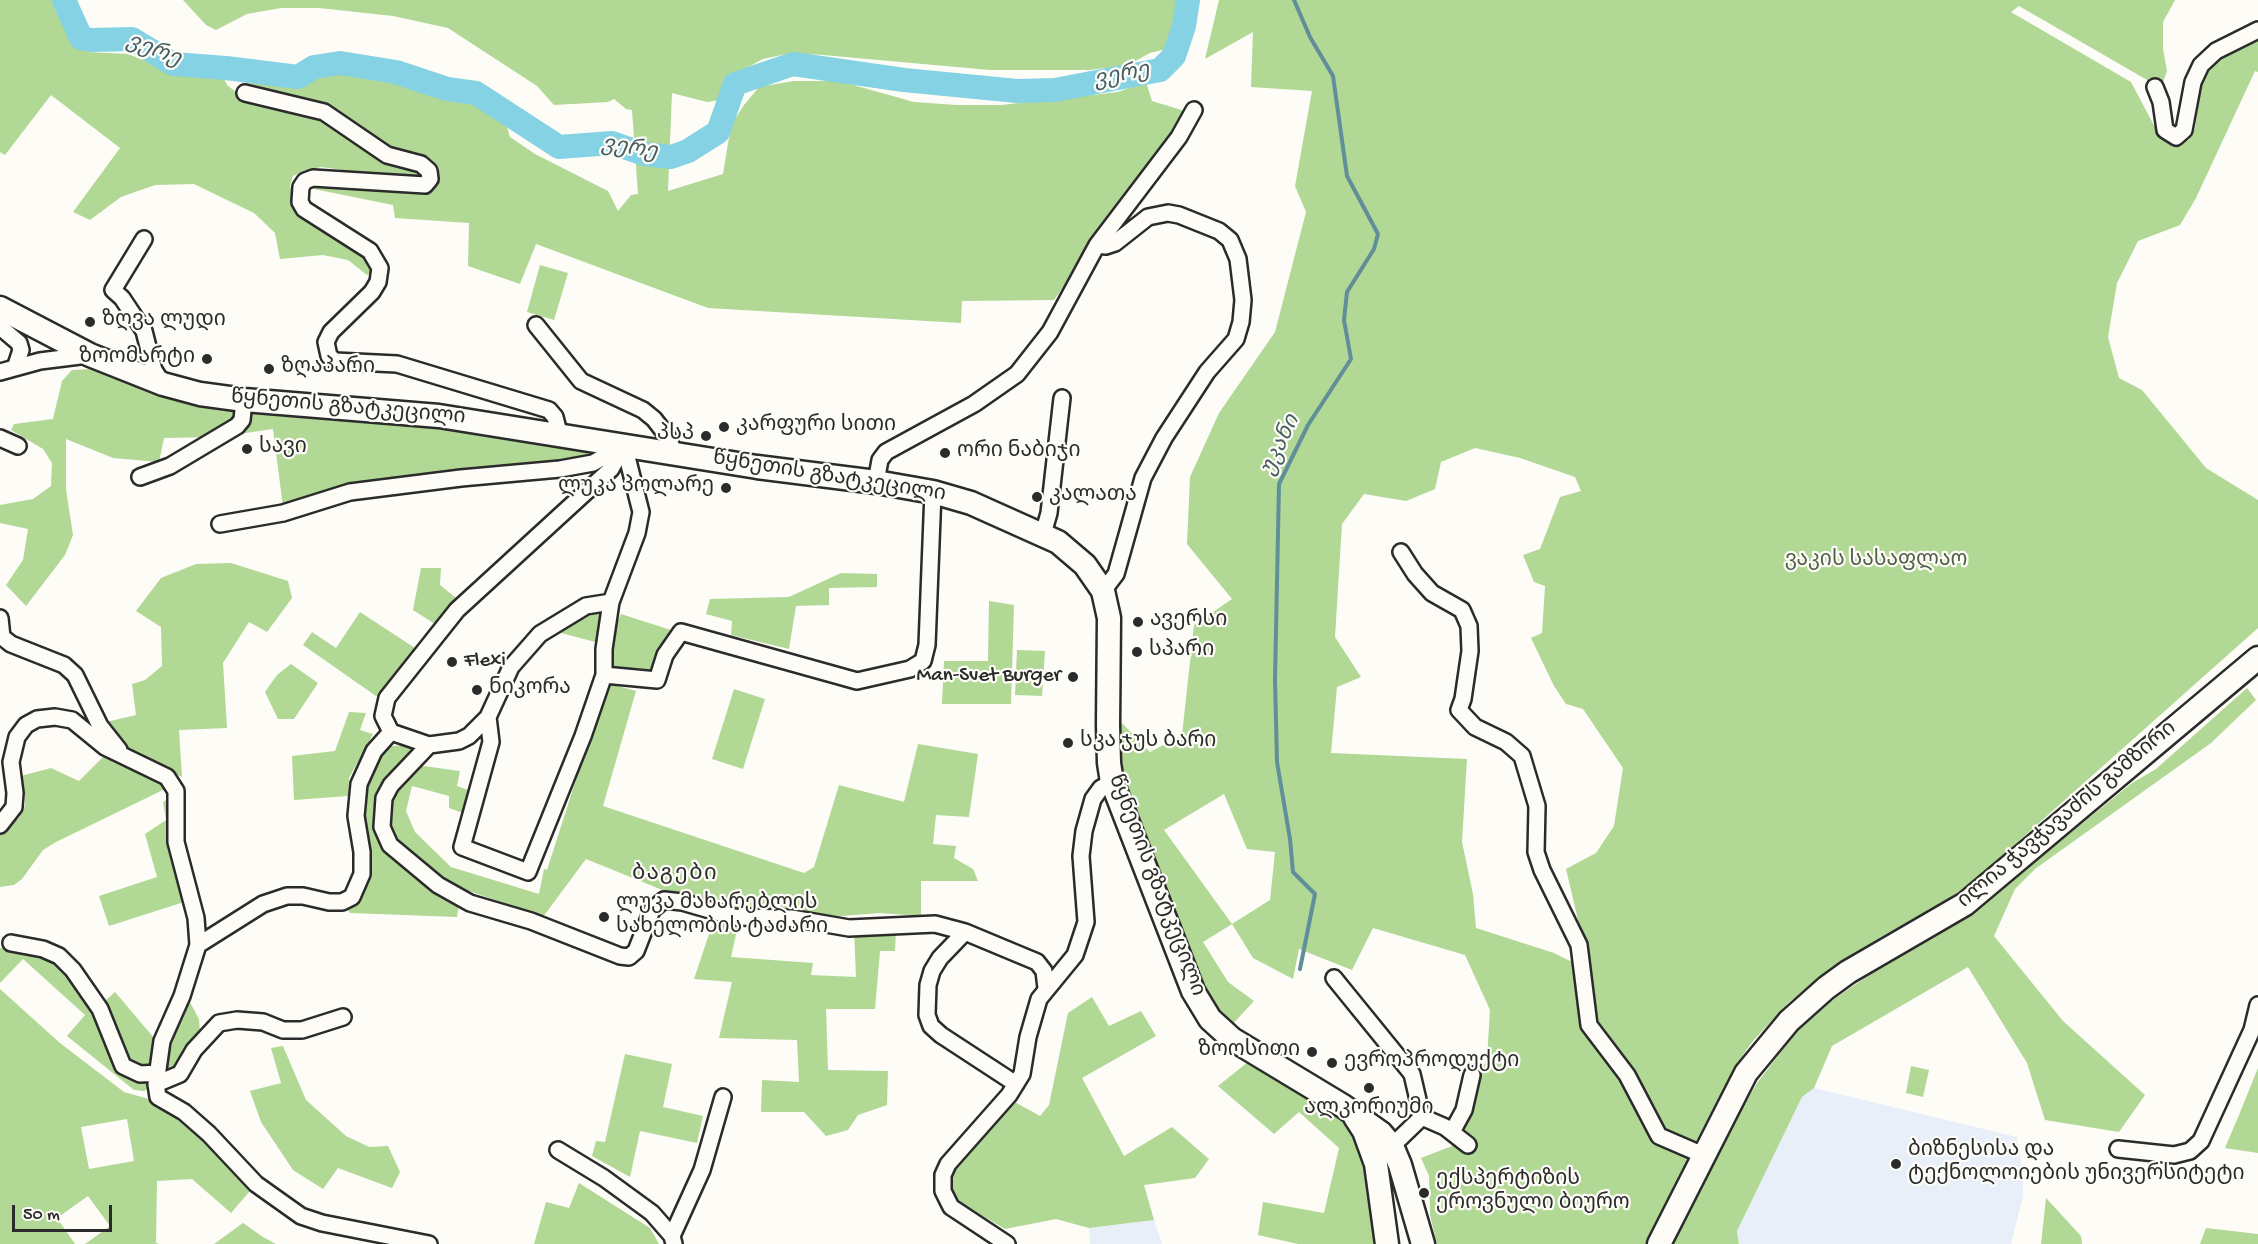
<!DOCTYPE html>
<html>
<head>
<meta charset="utf-8">
<style>
	body { margin:0 }
	#map { position:relative; width:2258px; height:1244px; overflow:hidden; background:#fdfcf7; font-family:"Gochi Hand",sans-serif }
	canvas { display:block }
	.scale { position:absolute; left:12px; top:1205px; width:100px; height:27px; box-sizing:border-box; border:3px solid #2b2b2b; border-top:0; padding-left:8px; font-size:18px; line-height:21px; white-space:nowrap; color:#2b2b2b; -webkit-text-stroke:4px #fdfcf7; paint-order:stroke }
</style>
</head>
<body>
<div id="map">
<canvas width="2258" height="1244"></canvas>
<div class="scale">50 m</div>
</div>
<script>
const ctx = document.querySelector('canvas').getContext('2d');
ctx.lineJoin = 'round';
function fillPath(path, color) {
  ctx.fillStyle = color;
  ctx.fill(path, 'evenodd');
}
function poly(rows) {
  const path = new Path2D();
  for (const r of rows) {
    path.moveTo(r[0], r[1]);
    for (let i = 2; i < r.length; i += 2) path.lineTo(r[i], r[i + 1]);
  }
  return path;
}
function trace(path, color, width, dash) {
  ctx.strokeStyle = color;
  ctx.lineWidth = width;
  ctx.lineCap = dash ? 'butt' : 'round';
  ctx.setLineDash(dash || []);
  ctx.stroke(path);
}
function write(font, color, halo, rows, align = 'center') {
  ctx.font = font + ' "Gochi Hand","Noto Sans Georgian",sans-serif';
  ctx.lineWidth = 4.5;
  ctx.setLineDash([]);
  ctx.textBaseline = 'middle';
  ctx.strokeStyle = halo;
  ctx.fillStyle = color;
  for (const [text, x, y, turn = 0] of rows) {
    ctx.save();
    ctx.translate(x, y);
    ctx.rotate((+turn || 0) * Math.PI / 180);
    ctx.textAlign = isNaN(turn) ? turn : align;
    if (halo) ctx.strokeText(text, 0, 0);
    ctx.fillText(text, 0, 0);
    ctx.restore();
  }
}
const built = poly([
	[1814,1088,2017,1137,2023,1174,2023,1196,2011,1244,1739,1244,1737,1231,1802,1097],
	[1154,1220,1162,1244,1090,1244,1089,1228]
]);
const green = poly([
	[0,0,54,0,72,41,88,52,128,54,170,70,222,74,227,85,237,93,324,115,423,168,424,178,415,180,321,167,303,171,293,176,290,186,293,199,369,255,373,273,367,275,348,260,323,255,280,259,275,233,254,213,194,184,155,185,121,197,90,220,73,212,120,148,51,95,5,155,0,152],
	[183,0,1187,0,1182,27,1171,48,1150,53,1126,66,1089,70,990,70,823,55,791,53,763,59,730,77,720,100,707,102,672,93,668,191,723,174,731,125,744,105,759,87,793,81,839,81,914,102,956,105,1001,105,1067,98,1118,92,1146,82,1152,101,1188,112,1054,300,962,301,961,323,708,308,536,244,520,284,468,266,469,223,395,218,393,205,309,188,309,183,425,188,436,173,429,160,379,143,327,103,269,90,237,79,235,74,302,82,330,70,366,70,443,99,476,99,504,117,510,137,535,154,608,191,618,211,631,195,638,194,632,110,626,109,614,99,608,102,554,105,537,86,448,28,393,16,319,8,281,8,247,14,216,30,206,25],
	[1219,0,2175,0,2163,22,2163,49,2167,71,2161,88,2019,6,2011,12,2131,82,2158,133,2175,143,2189,140,2195,129,2202,79,2214,59,2258,35,2258,72,2255,71,2196,198,2180,225,2138,241,2117,283,2108,337,2119,378,2142,390,2206,468,2258,500,2258,628,1975,880,1936,907,1881,937,1825,973,1788,1003,1752,1042,1736,1065,1694,1145,1660,1132,1637,1076,1594,1015,1586,954,1566,869,1596,853,1614,826,1623,768,1583,709,1566,704,1554,686,1531,638,1542,633,1545,586,1534,582,1523,555,1540,549,1560,497,1581,491,1575,477,1520,458,1475,448,1441,462,1435,489,1406,501,1364,494,1342,524,1335,637,1361,677,1337,687,1331,753,1467,759,1462,842,1473,894,1476,928,1554,953,1570,961,1575,957,1588,1034,1623,1075,1640,1113,1656,1137,1690,1155,1646,1244,1437,1244,1430,1215,1429,1176,1421,1158,1470,1139,1464,1130,1464,1118,1487,1058,1490,1010,1465,955,1373,928,1352,970,1299,949,1293,979,1253,958,1232,924,1203,942,1228,982,1254,1001,1229,1028,1201,990,1119,777,1116,761,1118,719,1150,752,1182,735,1194,625,1232,599,1187,544,1190,477,1219,413,1275,332,1306,212,1295,186,1312,91,1251,87,1253,32,1205,59],
	[1224,794,1247,849,1275,852,1270,900,1232,924,1164,830],
	[540,265,568,273,554,320,527,312],
	[91,369,124,380,456,424,592,448,586,455,558,461,470,472,283,507,273,429,218,437,164,438,159,462,113,458,66,439,66,490,73,535,65,555,26,606,6,585,23,560,28,529,0,523,0,505,33,499,51,486,52,463,43,449,11,430,14,424,53,419,62,381,72,370],
	[231,563,288,581,292,598,267,632,249,622,223,663,227,728,179,730,182,777,130,752,106,722,136,715,132,684,145,680,162,666,161,627,136,611,161,578,196,564],
	[421,568,441,568,440,585,456,598,435,624,413,610],
	[841,573,877,574,877,587,829,588,829,605,796,606,789,649,731,635,732,621,706,614,710,599,789,597],
	[989,601,1014,605,1011,704,942,704,944,661,988,661],
	[593,608,615,612,599,643,550,630],
	[360,612,418,650,383,695,376,696,303,645,312,632,336,648],
	[621,614,677,632,656,667,646,676,635,676,609,667,605,648],
	[1017,650,1045,651,1042,696,1015,695],
	[291,664,318,683,294,719,278,719,265,692,277,675],
	[607,683,636,691,603,806,804,873,814,867,839,785,904,802,918,744,978,754,969,817,936,815,933,844,956,846,954,858,973,869,978,881,921,881,921,916,880,913,841,916,739,913,682,898,586,859,543,917,455,886,401,849,390,835,389,797,416,765,460,771,457,786,477,793,468,815,449,808,449,796,412,786,406,811,415,832,451,867,539,894,544,869,547,870],
	[2247,688,2256,700,2211,743,2035,869,2015,889,1994,936,2063,1021,2145,1095,2119,1132,2045,1120,2027,1063,1968,967,1832,1046,1814,1088,1802,1097,1737,1231,1739,1244,1671,1244,1713,1159,1757,1083,1801,1026,1824,1006,1878,969,1979,907,2132,783,2156,769],
	[734,689,765,699,743,769,712,759],
	[349,712,366,713,360,730,373,734,349,778,348,796,294,800,292,756,335,751],
	[410,745,413,750,412,757,389,773,382,788,384,848,406,869,460,899,457,917,350,913,345,906,359,899,370,871,361,818,364,781,383,751,392,746],
	[105,755,163,782,165,789,56,842,43,850,22,879,14,885,0,887,0,832,19,818,25,806,25,795,17,777,51,768,79,781],
	[171,797,193,931,184,902,109,926,99,896,157,877,145,834,166,820,163,802],
	[715,916,739,921,731,957,813,963,811,975,856,977,854,930,896,930,895,951,880,951,875,1009,826,1009,828,1070,888,1071,887,1105,858,1115,848,1130,826,1136,804,1112,761,1112,762,1080,799,1082,797,1040,719,1038,732,982,694,979],
	[0,948,23,948,51,956,70,973,99,1015,111,1048,149,1077,151,1087,144,1091,134,1090,67,1036,85,1015,23,959,0,983],
	[0,989,60,1043,124,1092,156,1101,176,1112,257,1183,231,1213,192,1179,157,1181,156,1243,160,1244,85,1244,110,1226,88,1196,57,1218,75,1244,0,1244],
	[127,1119,134,1161,89,1169,81,1127],
	[115,992,160,1045,155,1067,148,1070,129,1065,103,1003],
	[186,995,199,1019,200,1032,177,1068,164,1071,167,1042],
	[1092,997,1109,1026,1141,1011,1156,1036,1082,1078,1124,1156,1172,1127,1209,1159,1195,1178,1144,1185,1154,1220,1089,1228,1056,1219,1005,1229,957,1201,949,1185,952,1173,964,1151,1013,1101,1040,1116,1049,1105,1068,1013],
	[283,1046,306,1100,346,1136,369,1147,388,1146,400,1172,392,1188,338,1168,323,1189,293,1170,261,1122,250,1091,281,1083,271,1048],
	[625,1054,672,1064,663,1107,703,1116,697,1143,640,1131,630,1177,592,1156,596,1141,605,1142],
	[1253,1058,1344,1115,1368,1149,1383,1244,1298,1244,1258,1235,1263,1202,1324,1213,1339,1148,1299,1112,1274,1134,1218,1086],
	[1911,1066,1929,1070,1923,1097,1906,1093],
	[2258,1068,2258,1153,2225,1148,2239,1115],
	[579,1183,650,1228,659,1244,534,1244,546,1202,569,1208],
	[2046,1198,2081,1236,2082,1244,2041,1244],
	[243,1223,263,1237,276,1244,214,1244],
	[2206,1228,2258,1234,2258,1244,2200,1244]
]);
const stream = poly([
	[1294,0,1310,37,1333,76,1347,176,1378,234,1374,249,1347,292,1344,320,1351,359,1308,425,1279,484,1275,680,1277,762,1290,839,1293,872,1315,894,1300,969]
]);
const river = poly([
	[64,0,81,38,91,40,132,39,173,64,226,68,298,77,314,67,340,63,396,72,447,89,476,93,559,147,612,143,644,154,671,157,688,151,718,132,735,84,793,64,904,80,1017,91,1055,90,1160,70,1174,56,1184,26,1188,0]
]);
const street = poly([
	[2155,87,2161,102,2165,130,2176,137,2184,130,2193,82,2201,65,2216,51,2258,30],
	[245,93,324,112,387,155,421,164,429,171,430,179,425,185,313,178,305,181,301,187,300,202,304,209,370,251,380,268,378,282,372,292,331,332,326,342,329,356,335,361,397,364,549,410,555,417,559,433],
	[144,239,113,290,122,298,144,331,154,370,163,384],
	[1097,245,1106,246,1115,243,1148,217,1168,213,1179,215,1219,231,1230,240,1238,259,1243,300,1241,322,1236,339,1207,372,1164,438,1143,478,1116,574,1103,591],
	[536,325,581,381,643,410,654,419,668,437,674,453],
	[0,327,19,343,21,350,15,368],
	[0,372,40,361,88,355],
	[0,438,18,446],
	[140,477,170,466,237,426,242,420,244,400],
	[876,482,880,460,886,452,974,404,1017,374,1050,332,1097,245,1179,137,1194,110],
	[220,524,283,513,350,492,461,478,560,469,593,463,624,445],
	[1043,534,1049,513,1062,398],
	[1401,552,1415,574,1432,593,1462,610,1469,626,1470,651,1463,699,1459,710,1475,727,1506,742,1522,756,1537,806,1536,852,1542,870,1579,945,1589,1025,1627,1075,1659,1136,1703,1155],
	[611,602,586,606,540,634,511,667,488,717,469,736,459,741,429,745,391,785,384,798,382,827,390,845,438,885,470,903,531,921,620,956,629,957,636,951,652,910,664,900,682,902,734,917,791,918,849,928,935,924,965,932,1037,962,1044,971,1046,988],
	[0,618,2,637],
	[2,637,11,644,64,665,75,675,100,726,119,750],
	[604,675,657,680,665,655,681,632,857,681,910,669,923,661,927,645,933,492],
	[488,717,491,742,462,847,528,872,583,736,604,675,604,649,611,602,637,533,641,512,624,445],
	[429,745,391,732,383,716,387,698,457,610,611,469,624,445],
	[0,825,14,807,15,793,11,762,17,737,26,725,37,719,55,717,72,720,105,747,167,777,176,791,176,842,196,918,198,945,182,996,162,1041,156,1084,158,1097,184,1112,209,1134,256,1184,301,1216,322,1223,429,1244],
	[965,932,940,958,932,971,928,985,927,1015,931,1026,941,1035,1016,1084],
	[11,943,43,949,59,956,73,970,100,1009,123,1066,140,1074,158,1073],
	[198,945,263,904,287,896,303,896,329,902,342,902,352,897,362,874,362,852,356,816,359,784,374,751,391,732],
	[1334,978,1412,1074,1422,1117],
	[156,1084,180,1074,194,1050,219,1023,237,1020,263,1022,283,1030,302,1030,343,1017],
	[1452,1132,1464,1110,1472,1075],
	[1392,1146,1422,1117,1445,1127,1468,1145],
	[2118,1149,2174,1155,2190,1151,2201,1141,2252,1030,2258,1005],
	[558,1150,604,1178,652,1213,672,1236,674,1244],
	[672,1236,702,1170,723,1097],
	[1007,1244,951,1207,943,1191,943,1175,948,1164,1009,1095,1022,1074,1028,1037,1039,999,1075,955,1086,922,1081,856,1084,831,1093,799,1101,788,1112,782]
]);
const secondary = poly([
	[0,308,90,355,163,384,200,394,244,400,439,416,757,467,876,482,933,492,971,503,1058,542,1085,565,1103,591,1109,618,1108,725,1109,763,1112,782,1193,991,1210,1019,1232,1039,1343,1106,1381,1133,1392,1146,1400,1165,1423,1244],
	[1355,1117,1364,1131,1376,1164,1387,1244],
	[1659,1244,1746,1073,1789,1021,1826,988,1848,972,1965,904,2258,658]
]);
const markers = [
	[90,322,6,"#2b2b2b"],
	[207,359,6,"#2b2b2b"],
	[269,369,6,"#2b2b2b"],
	[724,427,6,"#2b2b2b"],
	[706,436,6,"#2b2b2b"],
	[247,449,6,"#2b2b2b"],
	[945,453,6,"#2b2b2b"],
	[726,488,6,"#2b2b2b"],
	[1037,497,6,"#2b2b2b"],
	[1138,622,6,"#2b2b2b"],
	[1137,652,6,"#2b2b2b"],
	[452,662,6,"#2b2b2b"],
	[1073,677,6,"#2b2b2b"],
	[477,690,6,"#2b2b2b"],
	[1068,743,6,"#2b2b2b"],
	[604,917,6,"#2b2b2b"],
	[1312,1052,6,"#2b2b2b"],
	[1332,1063,6,"#2b2b2b"],
	[1369,1088,6,"#2b2b2b"],
	[1896,1164,6,"#2b2b2b"],
	[1424,1193,6,"#2b2b2b"]
];
const poiNames = [
	["ზღვა ლუდი",102,322],
	["ზოომარტი",195,359,"right"],
	["ზღაპარი",281,369],
	["კარფური სითი",736,427],
	["პსპ",694,436,"right"],
	["სავი",259,449],
	["ორი ნაბიჯი",957,453],
	["ლუკა პოლარე",714,488,"right"],
	["კალათა",1049,497],
	["ავერსი",1150,622],
	["სპარი",1149,652],
	["Flexi",464,662],
	["Man-Svet Burger",1061,677,"right"],
	["ნიკორა",489,690],
	["სკა ჯუს ბარი",1080,743],
	["ლუკა მახარებლის",616,905],
	["სახელობის ტაძარი",616,929],
	["ზოოსითი",1300,1052,"right"],
	["ევროპროდუქტი",1344,1063],
	["ალკორიუმი",1369,1110,"center"],
	["ბიზნესისა და",1908,1152],
	["ტექნოლოიების უნივერსიტეტი",1908,1176],
	["ექსპერტიზის",1436,1181],
	["ეროვნული ბიურო",1436,1205]
];
const streetNames = [
	["წყნეთის გზატკეცილი",348,409,5],
	["წყნეთის გზატკეცილი",829,478,9],
	["ილია ჭავჭავაძის გამზირი",2068,816,-40],
	["წყნეთის გზატკეცილი",1155,886,69]
];
const parkNames = [
	["ვაკის სასაფლაო",1876,562]
];
const waterNames = [
	["ვერე",153,52,21],
	["ვერე",1122,77,-11],
	["ვერე",629,150,9],
	["უკანი",1282,446,-65]
];
const neighbourhoodNames = [
	["ბაგები",675,876]
];
fillPath(built, '#e8eff9');
fillPath(green, '#b1d894');
trace(stream, '#608f99', 4);
trace(river, '#84d2e3', 24);
trace(street, '#2b2b2b', 20);
trace(secondary, '#2b2b2b', 27);
trace(street, '#fdfcf7', 15);
trace(secondary, '#fdfcf7', 22);
for (const [x, y, r, color] of markers) {
  const dot = new Path2D();
  dot.arc(x, y, r, 0, 2 * Math.PI);
  ctx.fillStyle = color;
  ctx.fill(dot);
  trace(dot, '#fdfcf7', 2);
}
write('21px', '#2b2b2b', '#fdfcf7', poiNames, 'left');
write('21px', '#2b2b2b', '#fdfcf7', streetNames);
write('21px', '#535f4a', '#fdfcf7', parkNames);
write('italic 22px', '#465d62', '#fdfcf7', waterNames);
ctx.letterSpacing = '1.5px';
write('22px', '#2b2b2b', '#fdfcf7', neighbourhoodNames);
ctx.letterSpacing = '0px';
</script>
</body>
</html>
